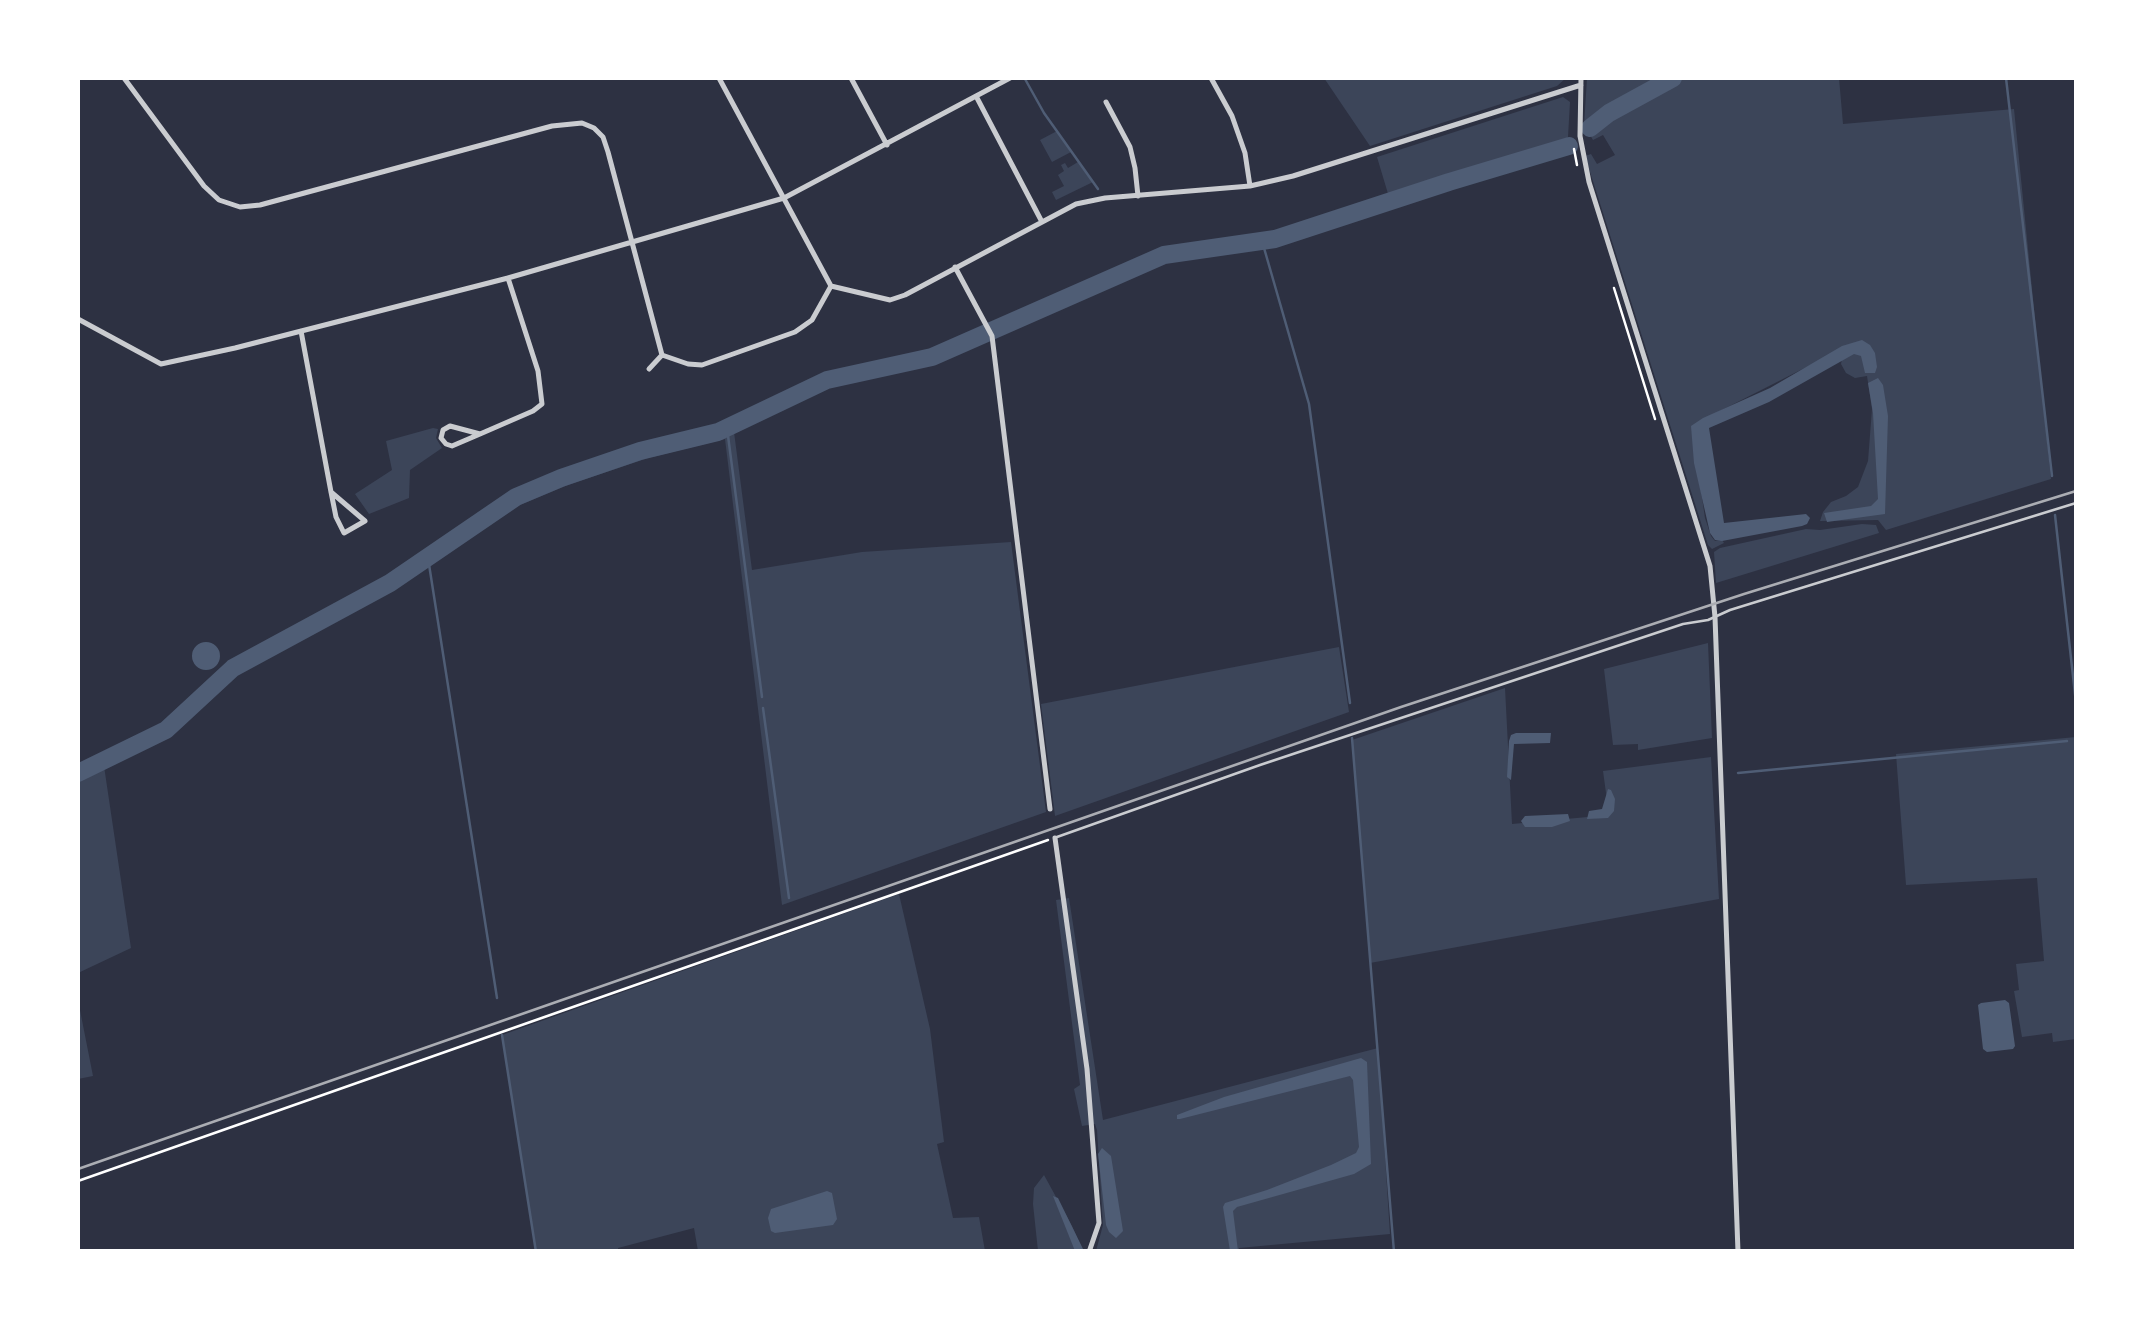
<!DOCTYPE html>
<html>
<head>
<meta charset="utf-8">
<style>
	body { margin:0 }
	#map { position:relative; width:2154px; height:1329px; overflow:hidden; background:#2d3142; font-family:"Space Grotesk",sans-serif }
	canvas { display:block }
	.frame { position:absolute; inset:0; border:80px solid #fff; pointer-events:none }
</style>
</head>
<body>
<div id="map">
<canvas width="2154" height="1329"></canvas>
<div class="frame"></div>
</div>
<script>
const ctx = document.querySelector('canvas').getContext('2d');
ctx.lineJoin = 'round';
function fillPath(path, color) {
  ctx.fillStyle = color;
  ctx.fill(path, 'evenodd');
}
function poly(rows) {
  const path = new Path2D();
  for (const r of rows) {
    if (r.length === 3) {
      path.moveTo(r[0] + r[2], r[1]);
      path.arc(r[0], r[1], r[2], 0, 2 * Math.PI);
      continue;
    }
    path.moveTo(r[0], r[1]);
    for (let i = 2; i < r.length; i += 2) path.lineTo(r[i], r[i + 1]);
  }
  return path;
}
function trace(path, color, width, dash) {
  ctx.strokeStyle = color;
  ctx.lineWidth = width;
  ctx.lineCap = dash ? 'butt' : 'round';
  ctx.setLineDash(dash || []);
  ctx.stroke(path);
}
const green = poly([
	[1324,78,1566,78,1557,86,1370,146],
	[1587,78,1664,78,1619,102,1584,126],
	[1685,78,1839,78,1843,124,2014,109,2051,479,1886,530,1878,520,1820,521,1823,512,1831,502,1846,496,1858,487,1868,461,1872,409,1867,376,1855,378,1846,373,1841,364,1844,348,1708,417,1699,477,1705,518,1711,536,1715,541,1722,540,1724,543,1712,549,1708,545,1585,156,1591,154,1597,164,1615,155,1603,135,1593,140,1590,135,1605,121],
	[1563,97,1570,102,1568,137,1565,141,1389,197,1377,157],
	[1057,131,1071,152,1052,162,1040,140],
	[1078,162,1093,182,1056,200,1052,192,1064,186,1058,175,1064,171,1061,165,1065,163,1068,168],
	[911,366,912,370,848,381,823,388,784,410,734,432,752,570,862,552,1011,542,1046,812,782,905,725,439,648,458,568,485,515,507,514,502,585,473,725,432,827,383],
	[433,428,438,429,436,438,442,448,410,470,409,498,369,514,355,494,392,470,386,441],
	[1862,524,1876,525,1879,533,1716,583,1714,552,1720,548,1806,529,1820,530],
	[1708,643,1712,738,1638,750,1638,744,1613,745,1604,669],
	[1339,647,1349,712,1055,816,1041,704],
	[1505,688,1512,824,1609,815,1603,771,1711,757,1719,899,1370,963,1352,740],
	[2076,737,2076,1039,2053,1042,2052,1033,2022,1037,2014,991,2019,990,2016,964,2044,961,2037,878,1906,885,1896,754],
	[104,766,131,948,78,973,78,779],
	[899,894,930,1029,944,1142,937,1144,953,1218,979,1217,985,1251,698,1251,694,1228,618,1248,618,1251,536,1251,502,1035],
	[1069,898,1103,1120,1378,1048,1390,1234,1239,1248,1239,1251,1096,1251,1103,1225,1097,1130,1095,1124,1082,1126,1074,1089,1080,1085,1056,900],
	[78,1000,93,1076,78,1079],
	[1044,1175,1072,1226,1083,1251,1038,1251,1033,1204,1034,1188]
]);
const water = poly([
	[1862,340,1870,345,1875,353,1877,367,1875,373,1865,373,1861,356,1854,354,1769,402,1709,428,1724,523,1806,514,1810,518,1807,524,1802,526,1722,541,1715,540,1710,533,1694,463,1691,426,1703,418,1770,388,1842,346],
	[1878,378,1883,385,1888,416,1885,514,1827,522,1824,513,1871,506,1878,499,1873,413,1868,383],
	[206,656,14],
	[1516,733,1551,733,1550,743,1514,744,1511,780,1507,777,1509,741,1511,735],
	[1608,789,1611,790,1615,799,1614,811,1608,818,1587,819,1589,811,1602,809],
	[1568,814,1570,821,1552,827,1525,827,1521,821,1525,816],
	[2005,1000,2009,1003,2015,1046,2013,1049,1987,1052,1983,1049,1978,1005,1981,1003],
	[1361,1058,1367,1062,1371,1164,1354,1174,1237,1207,1233,1211,1238,1251,1230,1251,1223,1207,1225,1203,1267,1190,1331,1165,1356,1153,1359,1147,1353,1080,1350,1076,1180,1119,1177,1119,1177,1115,1224,1097],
	[1102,1148,1111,1156,1123,1231,1116,1238,1109,1232,1106,1225,1098,1154],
	[827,1191,832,1193,837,1219,833,1225,775,1233,771,1231,768,1218,771,1209],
	[1053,1196,1058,1198,1084,1251,1075,1251]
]);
const stream = poly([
	[2006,78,2052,476],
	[1025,79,1044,113,1098,189],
	[1262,241,1309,404,1350,703],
	[727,428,762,697],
	[2055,515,2076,703],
	[428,558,497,998],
	[763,708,789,898],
	[1352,738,1394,1252],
	[1738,773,2067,741],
	[502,1035,536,1252]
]);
const river = poly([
	[1590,128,1609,113,1673,78],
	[78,773,166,730,233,668,390,583,516,497,561,478,640,451,718,432,827,380,932,357,1164,255,1275,239,1449,182,1569,146]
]);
const path = poly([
	[1574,149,1577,165],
	[1614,288,1655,419],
	[78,1181,1048,840]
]);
const service = poly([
	[1057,837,1260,765,1683,624,1708,620,1730,610,2076,503]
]);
const minor = poly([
	[124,78,204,186,219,200,240,207,260,205,552,126,582,123,594,128,603,137,608,152,662,355,688,364,702,365,795,332,812,320,831,286],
	[719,78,831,286],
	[851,78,887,145],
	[1211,78,1232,116,1245,153,1250,186],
	[1581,78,1580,136,1589,182,1710,566,1715,617,1738,1252],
	[976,96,1042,222],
	[1106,102,1130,147,1135,168,1138,196],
	[955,267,992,336,1050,809],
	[831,286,890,300,905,295,1076,204,1105,198,1250,186,1293,176,1581,85],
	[78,319,161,364,235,348,508,278,784,198,1010,78],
	[301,331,331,492,336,517,344,533,365,521,331,492],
	[649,369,662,355],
	[480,434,452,446,446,444,441,438,443,430,450,426,480,434,533,411,542,404,538,371,508,278],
	[1055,838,1087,1069,1099,1223,1089,1252]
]);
const rail = poly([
	[78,1169,1401,707,1744,594,2076,491]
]);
fillPath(green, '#3c4559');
fillPath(water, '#4f5d75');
trace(stream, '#4f5d75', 2.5);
trace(river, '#4f5d75', 18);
trace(path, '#fff', 2.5);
trace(service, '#caccd0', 2.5);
trace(minor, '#caccd0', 5);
trace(rail, '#abadb3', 2.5);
</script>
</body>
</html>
